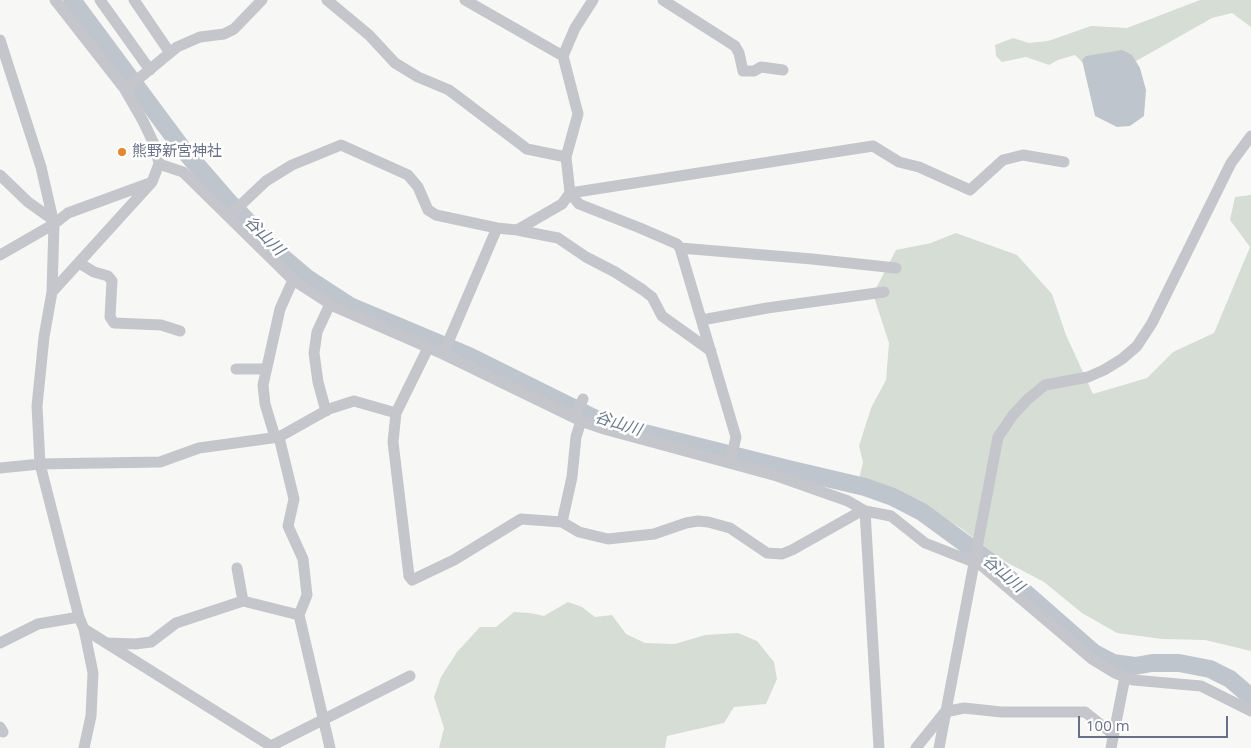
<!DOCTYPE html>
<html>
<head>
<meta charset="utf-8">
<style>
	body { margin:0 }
	#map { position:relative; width:1251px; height:748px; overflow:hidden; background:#f7f8f5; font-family:"Open Sans",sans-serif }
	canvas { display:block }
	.scale { position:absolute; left:1078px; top:716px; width:150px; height:22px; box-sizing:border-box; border:2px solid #677087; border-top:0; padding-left:6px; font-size:15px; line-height:18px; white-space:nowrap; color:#677087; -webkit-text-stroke:4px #fff; paint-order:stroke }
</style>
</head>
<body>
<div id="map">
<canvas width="1251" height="748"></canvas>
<div class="scale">100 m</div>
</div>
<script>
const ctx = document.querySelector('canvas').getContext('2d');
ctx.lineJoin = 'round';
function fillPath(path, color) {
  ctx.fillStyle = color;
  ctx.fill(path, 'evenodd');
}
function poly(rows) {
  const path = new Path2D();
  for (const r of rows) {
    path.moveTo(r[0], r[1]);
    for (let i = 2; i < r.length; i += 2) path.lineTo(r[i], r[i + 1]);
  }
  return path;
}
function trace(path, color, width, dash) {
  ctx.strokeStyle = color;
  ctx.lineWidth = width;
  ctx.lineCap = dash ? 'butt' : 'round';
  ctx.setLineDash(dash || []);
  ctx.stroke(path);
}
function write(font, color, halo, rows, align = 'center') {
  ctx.font = font + ' "Open Sans","Noto Sans JP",sans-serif';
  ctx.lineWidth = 5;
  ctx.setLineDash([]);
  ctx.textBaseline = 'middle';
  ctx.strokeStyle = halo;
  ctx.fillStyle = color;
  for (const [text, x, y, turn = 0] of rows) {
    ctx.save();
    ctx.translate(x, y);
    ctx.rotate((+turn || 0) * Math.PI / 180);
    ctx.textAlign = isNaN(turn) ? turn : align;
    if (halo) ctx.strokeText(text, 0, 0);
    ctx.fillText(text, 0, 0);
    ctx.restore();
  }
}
const green = poly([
	[1200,0,1251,0,1251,27,1232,13,1212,18,1101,81,1075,55,1058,60,1049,65,1026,57,1002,62,996,56,995,45,1013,38,1029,43,1048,41,1091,26,1127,28],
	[1251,195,1251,651,1205,640,1162,639,1117,633,1082,613,1044,582,1002,560,962,529,934,511,903,493,859,480,863,462,859,446,871,408,886,380,889,343,873,294,896,250,931,243,956,233,1017,255,1052,294,1066,335,1093,394,1147,378,1173,352,1214,333,1250,247,1230,220,1235,197],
	[568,602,582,607,595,617,612,615,626,634,645,643,675,644,705,635,738,633,757,641,774,662,777,679,766,704,734,707,724,723,667,736,665,748,439,748,444,728,434,697,441,677,457,652,480,627,496,627,514,612,530,613,544,616]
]);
const water = poly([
	[1122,50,1132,55,1140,68,1146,90,1144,116,1130,126,1117,127,1095,116,1082,60,1086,56]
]);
const river = poly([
	[72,0,182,148,227,200,280,255,307,278,350,306,469,356,604,423,788,469,865,487,893,497,922,512,989,561,1094,653,1113,663,1135,666,1152,663,1179,663,1210,669,1230,679,1251,697]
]);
const minor = poly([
	[100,0,150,70],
	[134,0,170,53],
	[327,0,369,35,395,63,418,77,449,90,527,149,566,157],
	[465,0,563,56],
	[593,0,575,28,563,56,578,114,566,157,570,193,579,204,640,228,677,244,680,248,736,437,730,463],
	[663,0,735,46,739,53,743,71,754,71,761,67,783,70],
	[0,40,41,167,54,224,52,292,44,337,37,406,40,464,79,617,84,629,93,673,91,716,84,748],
	[125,90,177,47,200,37,224,34,234,29,262,0],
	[159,164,183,172,293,280,333,306,443,354,581,421,604,429,777,476,848,501,865,511,891,516,925,543,981,565,1092,659,1115,673,1133,680,1201,686,1251,711],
	[0,175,28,202,52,219],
	[229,216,266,181,292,165,341,145,408,175,418,187,428,210,436,215,497,228],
	[517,230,558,238,586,257,615,272,643,290,652,297,662,316,711,351],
	[680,248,812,259,896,268],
	[0,255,54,224,68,213,150,183],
	[79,263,94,272,108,276,112,281,110,317,114,323,161,325,180,331],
	[52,292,152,182,159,164,155,146,143,121,124,88,55,0],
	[702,320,767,308,884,292],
	[443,354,497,228,517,230,562,204,570,193,873,146,899,162,919,167,970,190,1003,160,1023,155,1064,162],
	[236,369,266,369],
	[326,411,318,382,314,353,317,332,330,304],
	[396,413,393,442,409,576,412,580,454,560,521,519,562,522,579,532,608,539,654,534,686,523,698,521,708,522,730,528,767,553,782,554,792,550,863,510],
	[574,417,583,399],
	[275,437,265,404,263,385,280,309,293,280],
	[279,437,294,499,288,526,303,559,307,595,299,615,330,748],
	[0,468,40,464,160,462,199,448,279,437,329,409,354,401,396,413,428,348],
	[865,511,879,748],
	[562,522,572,477,576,437,581,421],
	[237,568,243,601],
	[84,629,274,748],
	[0,643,38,624,79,617],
	[108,643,135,644,151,642,176,623,243,601,299,615],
	[0,727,3,732],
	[271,746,410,676],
	[916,748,945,712,964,708,1001,712,1085,712,1109,731,1114,732],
	[939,748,998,437,1013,415,1028,399,1045,385,1088,377,1104,370,1122,359,1137,346,1152,323,1231,163,1251,136],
	[1111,748,1125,677]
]);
const markers = [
	[122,152,5,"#e4862a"]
];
const poiNames = [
	["熊野新宮神社",132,152]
];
const waterNames = [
	["谷山川",264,236,45],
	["谷山川",618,424,17],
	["谷山川",1003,574,40]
];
fillPath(green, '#d6ddd5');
fillPath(water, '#bfc5cd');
trace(river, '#bfc5cd', 18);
trace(minor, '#c4c6cb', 11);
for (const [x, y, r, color] of markers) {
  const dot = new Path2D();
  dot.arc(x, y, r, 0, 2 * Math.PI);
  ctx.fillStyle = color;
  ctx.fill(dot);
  trace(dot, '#fff', 2);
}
write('15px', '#677087', '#fff', poiNames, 'left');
write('italic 16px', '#687789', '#fff', waterNames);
</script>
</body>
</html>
